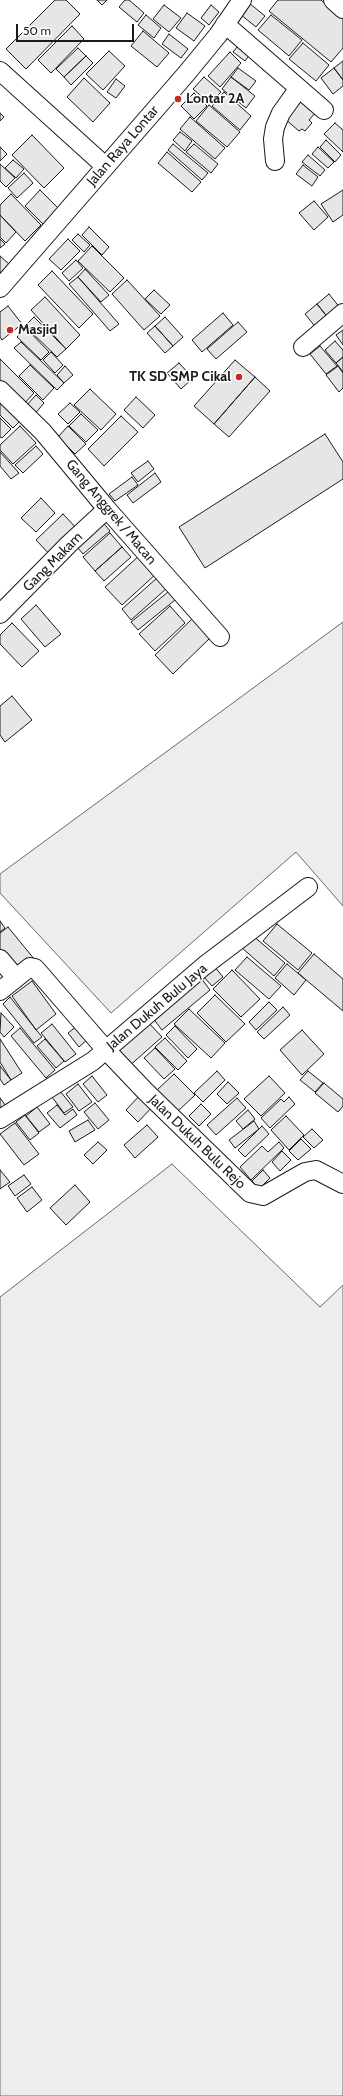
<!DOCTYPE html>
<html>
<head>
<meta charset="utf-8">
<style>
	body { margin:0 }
	#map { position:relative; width:343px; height:2096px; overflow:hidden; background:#fff; font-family:Cabin,sans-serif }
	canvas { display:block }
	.scale { position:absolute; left:16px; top:24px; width:118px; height:18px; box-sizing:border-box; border:2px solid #1a1a1a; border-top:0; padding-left:5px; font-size:12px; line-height:14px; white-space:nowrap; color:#1a1a1a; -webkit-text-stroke:3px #fff; paint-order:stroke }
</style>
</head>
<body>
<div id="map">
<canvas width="343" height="2096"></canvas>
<div class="scale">50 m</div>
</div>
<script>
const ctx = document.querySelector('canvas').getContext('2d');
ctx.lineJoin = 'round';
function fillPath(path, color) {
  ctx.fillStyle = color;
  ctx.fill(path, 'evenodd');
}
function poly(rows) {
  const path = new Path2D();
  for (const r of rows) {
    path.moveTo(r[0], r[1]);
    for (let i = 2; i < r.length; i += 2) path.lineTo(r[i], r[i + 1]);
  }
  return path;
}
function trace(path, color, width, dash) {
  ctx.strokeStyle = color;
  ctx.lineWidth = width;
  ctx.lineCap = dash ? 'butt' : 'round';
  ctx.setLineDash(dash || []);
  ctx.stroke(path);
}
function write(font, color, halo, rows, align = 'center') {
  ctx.font = font + ' Cabin,sans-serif';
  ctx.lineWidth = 3;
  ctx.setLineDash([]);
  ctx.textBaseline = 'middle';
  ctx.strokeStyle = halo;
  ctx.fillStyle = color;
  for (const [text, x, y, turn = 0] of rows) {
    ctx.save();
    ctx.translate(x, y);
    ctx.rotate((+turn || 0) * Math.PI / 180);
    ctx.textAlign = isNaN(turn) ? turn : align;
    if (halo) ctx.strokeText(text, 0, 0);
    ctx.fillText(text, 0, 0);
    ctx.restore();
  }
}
const green = poly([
	[343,622,343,906,296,852,111,1013,0,893,0,874,343,622],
	[172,1164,320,1307,343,1285,343,2096,0,2096,0,1297,172,1164]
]);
const building = poly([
	[55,0,66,0,80,14,26,69,6,49,55,0],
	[97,0,107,0,102,5,97,0],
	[125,0,129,0,144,13,137,22,119,7,125,0],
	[278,0,321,0,343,19,343,48,331,62,269,11,278,0],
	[249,3,265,16,256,27,240,14,249,3],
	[164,5,181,18,169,32,153,19,164,5],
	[211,5,219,12,209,25,201,18,211,5],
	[187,13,205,26,194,41,176,28,187,13],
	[146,15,161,28,154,38,138,25,146,15],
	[271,15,302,40,289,56,258,30,271,15],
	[72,26,84,39,51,73,38,60,72,26],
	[143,31,169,53,157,67,131,46,143,31],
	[169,34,188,49,181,58,162,44,169,34],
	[241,42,252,52,245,61,233,52,241,42],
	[303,43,329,65,316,81,289,59,303,43],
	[78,48,86,56,64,77,56,69,78,48],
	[109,51,125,66,103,90,86,74,109,51],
	[230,52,241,63,220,87,208,76,230,52],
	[86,56,93,63,71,85,64,77,86,56],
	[343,61,343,80,334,68,343,61],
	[238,68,256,81,249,90,231,77,238,68],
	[334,68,343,80,343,86,333,94,321,78,334,68],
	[204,77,221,92,210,104,193,89,204,77],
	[231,77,255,96,246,108,222,89,231,77],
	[84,78,110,103,93,122,67,97,84,78],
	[116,79,125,86,116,98,107,92,116,79],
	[224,92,251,116,240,130,212,106,224,92],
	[194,93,207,106,194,119,181,106,194,93],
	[302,100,316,112,309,120,312,123,305,131,302,129,299,131,285,119,302,100],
	[209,105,240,132,227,147,196,121,209,105],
	[0,113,4,117,0,121,0,113],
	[190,117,225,148,215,159,180,129,190,117],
	[335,123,343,130,343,152,324,134,335,123],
	[180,132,192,141,185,151,173,140,180,132],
	[32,135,64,168,44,188,12,155,32,135],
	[326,140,341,155,335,162,320,147,326,140],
	[173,144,208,173,202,180,168,150,173,144],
	[194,144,218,164,211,173,186,152,194,144],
	[0,147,7,154,0,161,0,147],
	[318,147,334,162,328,168,312,154,318,147],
	[167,152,201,182,192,192,158,163,167,152],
	[308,155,325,170,320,176,302,162,308,155],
	[13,160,24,169,16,178,5,168,13,160],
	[0,164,15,178,6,187,0,181,0,164],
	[303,165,318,177,312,186,296,174,303,165],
	[24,173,33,183,17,198,8,188,24,173],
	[40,190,58,208,43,224,25,206,40,190],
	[343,190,343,215,333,222,321,204,343,190],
	[11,194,41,225,25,241,0,215,0,205,11,194],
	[314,201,328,217,314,230,299,213,314,201],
	[0,215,16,232,6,243,0,237,0,215],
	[89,227,109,247,102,255,82,235,89,227],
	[78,234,90,245,84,252,72,240,78,234],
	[0,239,5,244,0,248,0,239],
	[68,239,80,251,61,270,49,259,68,239],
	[92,246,124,278,110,292,78,261,92,246],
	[0,256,9,264,0,273,0,256],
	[76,260,83,268,69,281,62,273,76,260],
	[85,269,109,295,101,302,78,277,85,269],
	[52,271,93,314,79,328,38,285,52,271],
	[78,277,119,324,110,331,69,284,78,277],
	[127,280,160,316,144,330,112,294,127,280],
	[154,290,170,305,161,314,145,299,154,290],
	[329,294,341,309,329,319,317,304,329,294],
	[45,297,80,335,66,349,31,310,45,297],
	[317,304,329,319,317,329,305,314,317,304],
	[8,306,22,324,2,340,0,337,0,312,8,306],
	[223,313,233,325,202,352,192,340,223,313],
	[34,317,66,349,57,357,25,326,34,317],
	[165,317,183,337,173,346,155,326,165,317],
	[238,322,247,332,216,359,207,349,238,322],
	[155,326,173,346,165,353,147,333,155,326],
	[26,328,49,352,41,360,17,337,26,328],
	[343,330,343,345,336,335,343,330],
	[335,341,343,350,343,357,336,363,325,350,335,341],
	[21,342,64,383,57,390,14,348,21,342],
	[320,346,337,366,326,374,310,354,320,346],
	[51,352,63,365,55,373,43,360,51,352],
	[343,357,343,372,336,363,343,357],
	[0,359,34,393,23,405,0,383,0,359],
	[235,360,255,377,214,424,194,406,235,360],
	[179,363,193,378,181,389,167,373,179,363],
	[30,365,54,388,43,400,19,376,30,365],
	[65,366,73,375,64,383,57,375,65,366],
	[338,366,343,373,343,388,339,392,326,375,338,366],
	[255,377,270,391,229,437,214,424,255,377],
	[90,389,116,414,101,430,74,405,90,389],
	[36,395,44,403,34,415,25,407,36,395],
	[136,397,155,415,143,428,124,410,136,397],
	[4,400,23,418,13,428,0,415,0,404,4,400],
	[70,403,80,412,68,424,58,414,70,403],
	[81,414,98,430,86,442,69,426,81,414],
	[121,416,138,432,104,466,88,449,121,416],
	[0,418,11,429,2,438,0,437,0,418],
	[20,426,36,443,13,464,0,450,0,445,20,426],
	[68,426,86,444,75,454,58,437,68,426],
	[325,434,343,462,343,479,205,568,179,527,325,434],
	[36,446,43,454,23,473,15,465,36,446],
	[0,452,19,473,11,479,0,466,0,452],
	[148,461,154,469,138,482,131,473,148,461],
	[155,473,161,482,133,503,127,495,155,473],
	[132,477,138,485,115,501,109,494,132,477],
	[41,498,55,513,36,532,21,518,41,498],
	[63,514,80,532,53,558,36,540,63,514],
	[101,520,110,531,83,554,73,542,101,520],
	[110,533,122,547,95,571,83,557,110,533],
	[122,547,131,557,104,581,95,571,122,547],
	[141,554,157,573,122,605,105,587,141,554],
	[157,578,167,588,131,620,122,609,157,578],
	[168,592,175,600,138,630,131,622,168,592],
	[36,605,61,634,45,647,21,619,36,605],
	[170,606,185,623,155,651,139,634,170,606],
	[193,618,211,637,173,674,155,655,193,618],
	[12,623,39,651,22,667,0,644,0,635,12,623],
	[12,696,32,720,5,742,0,735,0,706,12,696],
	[0,921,5,928,0,932,0,921],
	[277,924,312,953,298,970,263,941,277,924],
	[8,927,35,960,16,976,0,957,0,933,8,927],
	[252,935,285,963,274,976,241,947,252,935],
	[314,954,343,979,343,1011,298,973,314,954],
	[247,957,281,986,269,999,235,970,247,957],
	[287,964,306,980,294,995,275,978,287,964],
	[214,966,223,977,212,986,203,976,214,966],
	[232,970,260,999,241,1017,213,989,232,970],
	[201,978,210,990,162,1030,152,1017,201,978],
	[32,981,56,1014,36,1030,12,996,32,981],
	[215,995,245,1024,226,1042,197,1013,215,995],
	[10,997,42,1037,34,1043,3,1004,10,997],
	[269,1002,277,1010,256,1030,249,1022,269,1002],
	[283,1007,290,1015,264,1039,257,1032,283,1007],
	[189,1009,225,1043,211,1058,174,1024,189,1009],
	[1,1013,14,1027,4,1037,0,1032,1,1013],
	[148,1022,162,1037,127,1068,113,1052,148,1022],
	[52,1024,76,1054,65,1062,41,1033,52,1024],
	[77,1026,88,1039,79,1047,68,1033,77,1026],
	[175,1026,197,1049,188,1058,166,1035,175,1026],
	[20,1028,55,1070,46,1078,11,1036,20,1028],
	[302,1030,324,1054,302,1075,280,1050,302,1030],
	[165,1038,187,1061,178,1070,155,1047,165,1038],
	[0,1039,22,1073,11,1080,0,1062,0,1039],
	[45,1039,64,1061,56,1068,37,1046,45,1039],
	[155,1048,175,1069,164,1079,144,1058,155,1048],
	[0,1066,11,1080,4,1085,0,1079,0,1066],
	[217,1071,225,1080,203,1102,194,1093,217,1071],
	[308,1071,323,1083,315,1092,300,1080,308,1071],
	[174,1074,195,1095,178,1111,157,1090,174,1074],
	[92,1076,107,1095,98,1102,83,1084,92,1076],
	[269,1076,285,1093,261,1116,244,1099,269,1076],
	[228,1082,239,1093,227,1104,217,1094,228,1082],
	[324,1083,343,1099,343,1106,338,1112,315,1093,324,1083],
	[78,1084,92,1102,79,1111,66,1094,78,1084],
	[60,1091,73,1107,64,1113,52,1097,60,1091],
	[142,1093,154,1105,138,1122,126,1110,142,1093],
	[289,1097,295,1104,270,1128,261,1118,281,1099,284,1102,289,1097],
	[0,1098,8,1109,0,1115,0,1098],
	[237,1098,246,1108,216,1135,207,1125,237,1098],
	[95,1103,109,1120,98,1129,84,1112,95,1103],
	[201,1104,211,1114,199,1126,189,1116,201,1104],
	[57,1105,65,1115,73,1109,77,1115,60,1128,47,1113,57,1105],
	[37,1107,50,1124,39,1132,26,1116,37,1107],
	[248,1110,255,1119,243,1129,236,1121,248,1110],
	[25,1115,39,1133,30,1140,16,1122,25,1115],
	[286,1116,304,1135,289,1150,271,1130,286,1116],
	[88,1120,95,1130,75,1142,69,1131,88,1120],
	[254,1121,259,1129,235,1148,229,1140,254,1121],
	[15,1123,39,1154,24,1165,0,1134,15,1123],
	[147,1125,158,1137,135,1158,124,1145,147,1125],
	[262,1126,269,1134,245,1157,238,1150,262,1126],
	[312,1129,323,1140,314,1148,303,1137,312,1129],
	[301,1139,311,1149,298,1160,289,1151,301,1139],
	[98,1142,107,1150,93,1164,84,1155,98,1142],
	[279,1142,284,1148,251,1180,240,1167,262,1146,268,1152,279,1142],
	[282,1151,291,1160,280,1171,272,1162,282,1151],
	[0,1170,10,1182,0,1189,0,1170],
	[263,1170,270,1178,259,1189,252,1181,263,1170],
	[24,1175,31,1184,15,1196,8,1186,24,1175],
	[75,1185,90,1202,66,1225,50,1208,75,1185],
	[32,1187,42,1200,27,1212,17,1198,32,1187]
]);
const minor = poly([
	[333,0,343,9],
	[225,24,324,110],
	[0,71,105,166],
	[275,161,273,139,275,127,281,113,299,88],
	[0,288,186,74,218,35,242,0],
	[303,347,343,313],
	[0,390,43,432,107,509,220,637],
	[0,614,69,544,107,509],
	[0,959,16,978],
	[0,991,30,967,35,968,106,1050,145,1091,250,1193,263,1196,305,1172,316,1170,343,1184],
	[0,1119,93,1061,204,966,308,887]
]);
const markers = [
	[178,99,4,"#c62828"],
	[10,330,4,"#c62828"],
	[239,377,4,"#c62828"]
];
const poiNames = [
	["Lontar 2A",186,99],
	["Masjid",18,330],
	["TK SD SMP Cikal",231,377,"right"]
];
const streetNames = [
	["Jalan Raya Lontar",123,146,-49],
	["Gang Anggrek / Macan",111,512,50],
	["Gang Makam",53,562,-45],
	["Jalan Dukuh Bulu Jaya",157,1007,-40],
	["Jalan Dukuh Bulu Rejo",197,1142,44]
];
fillPath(green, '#ededed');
trace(green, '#6a6a6a', 1);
fillPath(building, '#e6e6e6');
trace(building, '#1a1a1a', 1);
trace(minor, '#1a1a1a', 20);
trace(minor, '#fff', 18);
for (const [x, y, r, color] of markers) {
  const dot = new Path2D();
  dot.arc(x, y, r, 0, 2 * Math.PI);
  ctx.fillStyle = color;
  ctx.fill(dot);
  trace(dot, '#fff', 1.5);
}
write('bold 14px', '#1a1a1a', '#fff', poiNames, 'left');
write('14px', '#1a1a1a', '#fff', streetNames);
</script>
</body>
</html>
